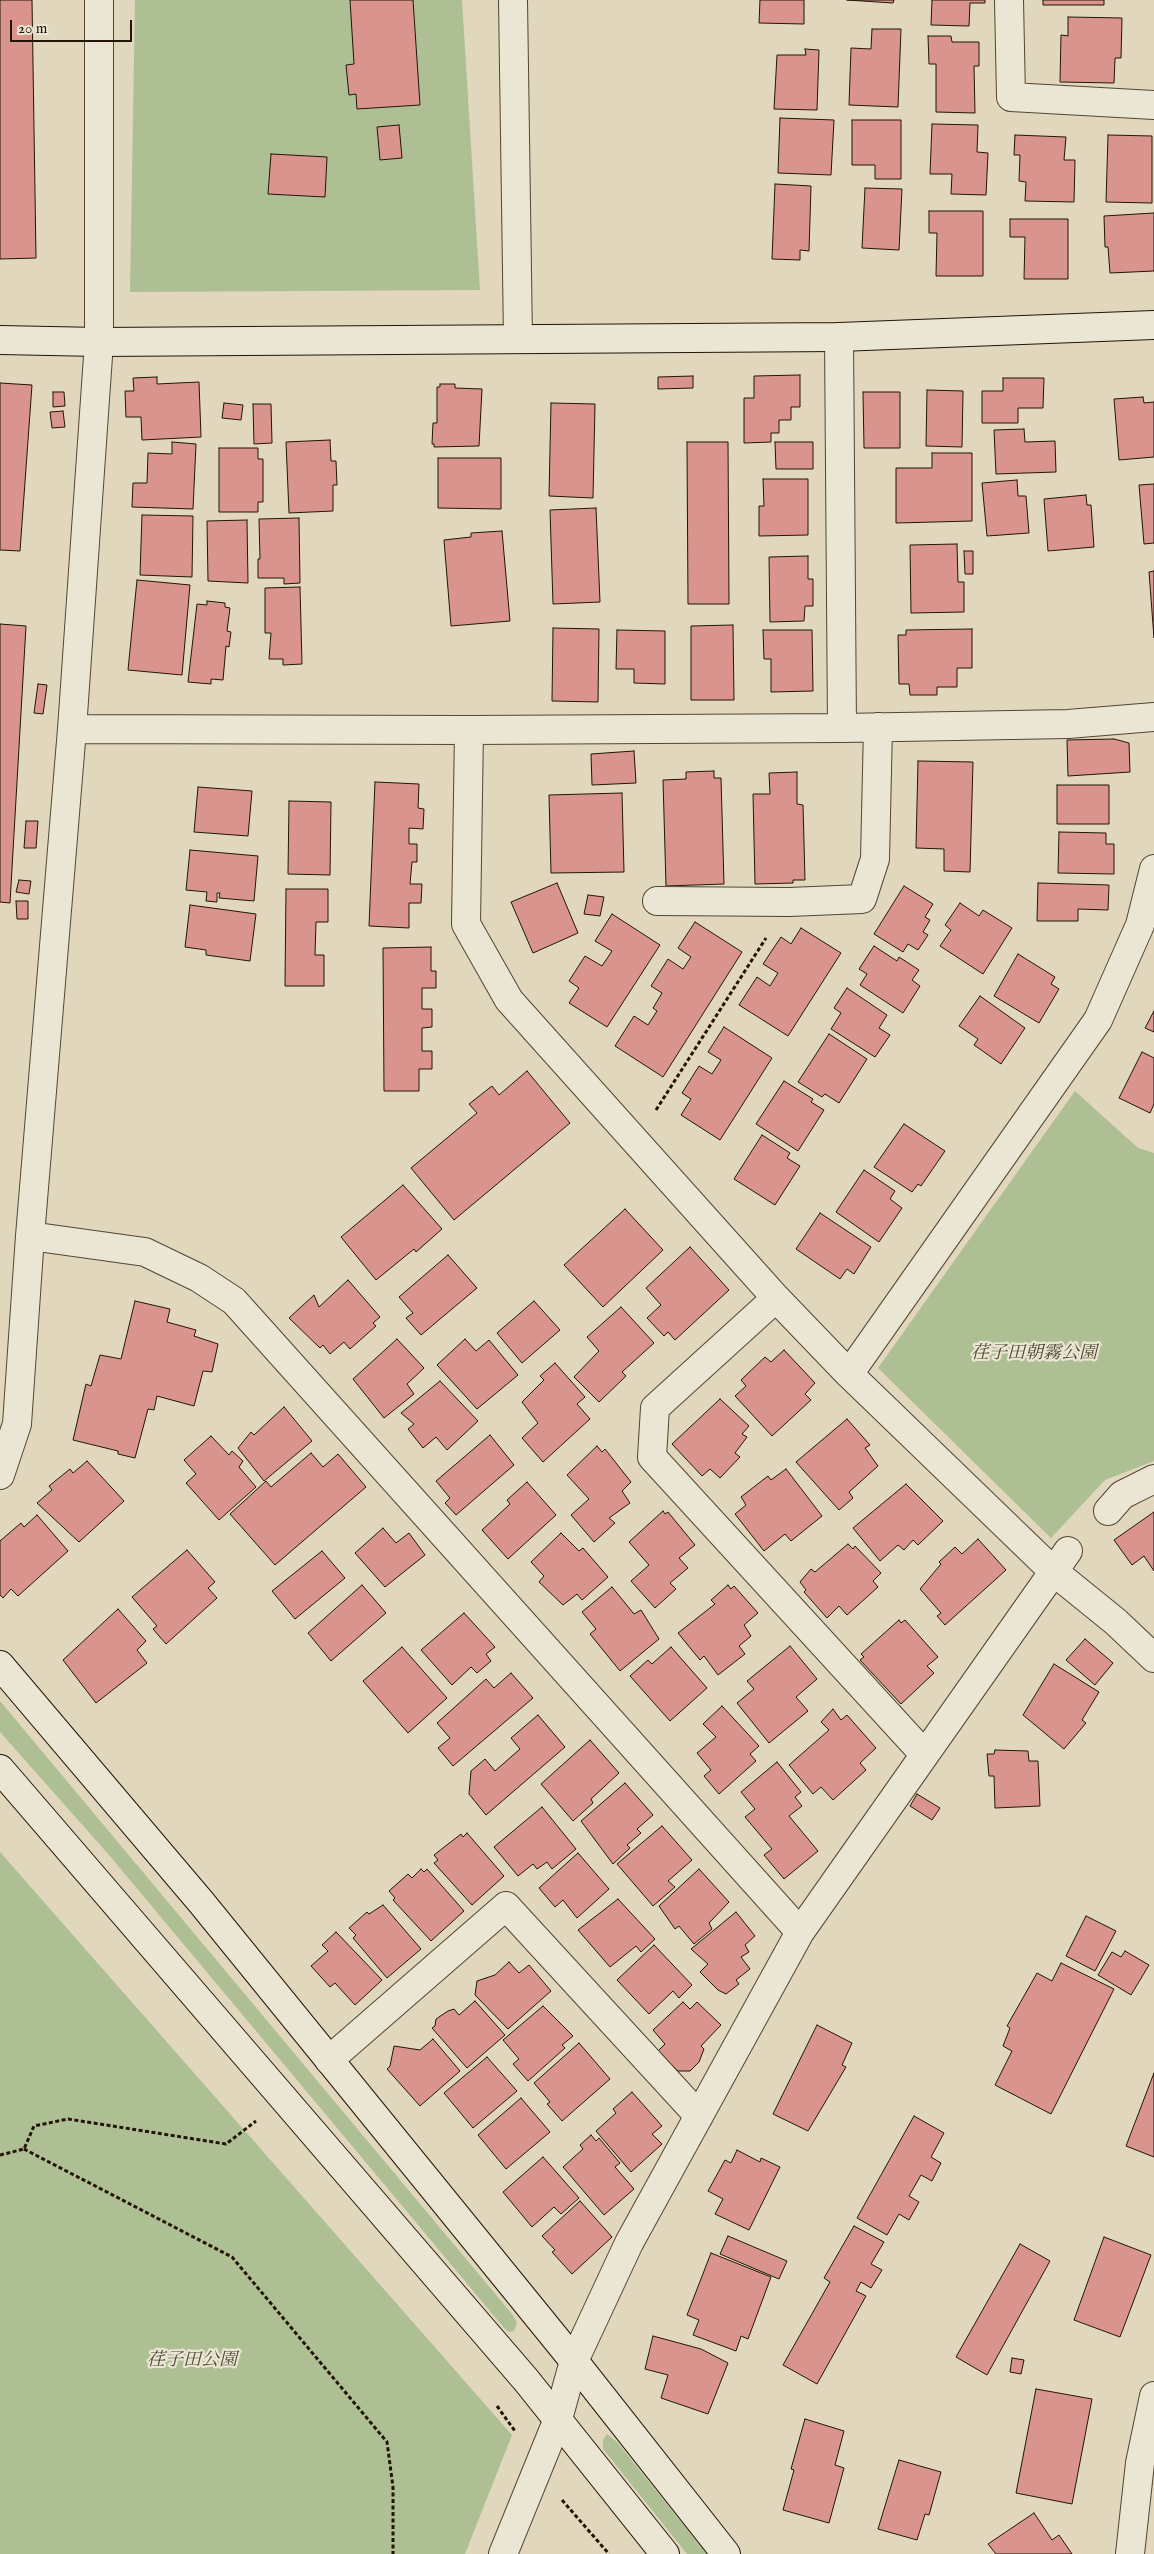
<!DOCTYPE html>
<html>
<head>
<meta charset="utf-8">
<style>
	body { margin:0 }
	#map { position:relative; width:1154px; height:2554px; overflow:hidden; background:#e0d7bd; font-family:"IM FELL English",serif }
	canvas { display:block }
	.scale { position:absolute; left:10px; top:20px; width:122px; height:22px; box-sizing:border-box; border:2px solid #221507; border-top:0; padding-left:6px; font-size:15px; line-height:18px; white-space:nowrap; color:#221507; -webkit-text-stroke:4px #ebe5d4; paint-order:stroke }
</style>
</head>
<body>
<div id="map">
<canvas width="1154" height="2554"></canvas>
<div class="scale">20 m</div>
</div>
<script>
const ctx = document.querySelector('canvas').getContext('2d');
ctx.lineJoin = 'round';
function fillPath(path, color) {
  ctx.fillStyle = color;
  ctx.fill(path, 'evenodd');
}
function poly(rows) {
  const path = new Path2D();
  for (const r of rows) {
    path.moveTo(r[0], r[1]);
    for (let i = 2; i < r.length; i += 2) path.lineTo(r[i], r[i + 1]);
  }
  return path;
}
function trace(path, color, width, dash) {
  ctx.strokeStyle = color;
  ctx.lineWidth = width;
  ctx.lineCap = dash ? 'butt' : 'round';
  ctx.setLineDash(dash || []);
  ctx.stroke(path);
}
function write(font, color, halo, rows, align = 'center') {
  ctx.font = font + ' "IM FELL English","Noto Serif JP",serif';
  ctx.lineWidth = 4.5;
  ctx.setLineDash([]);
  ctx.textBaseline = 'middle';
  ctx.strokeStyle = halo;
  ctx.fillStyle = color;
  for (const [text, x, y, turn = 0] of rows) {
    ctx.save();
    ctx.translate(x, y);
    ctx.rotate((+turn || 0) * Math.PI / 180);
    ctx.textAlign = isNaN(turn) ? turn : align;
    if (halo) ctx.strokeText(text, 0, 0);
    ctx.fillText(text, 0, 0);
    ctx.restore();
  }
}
const green = poly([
	[135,0,462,0,480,290,130,292],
	[1075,1091,1138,1148,1154,1153,1154,1461,1105,1480,1051,1538,878,1368],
	[0,1701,512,2314,517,2323,514,2331,509,2332,505,2329,109,1855,0,1732],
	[0,1852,512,2435,465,2554,0,2554],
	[607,2434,617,2442,707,2554,687,2554,603,2449,603,2440]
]);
const building = poly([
	[0,0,32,0,36,258,0,259,0,0],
	[350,0,413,0,420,105,357,109,356,94,349,95,346,65,354,64,350,0],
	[760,0,804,0,804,24,759,23,760,0],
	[847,0,894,0,893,3,847,0],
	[932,0,985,0,985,3,970,3,969,26,931,25,932,0],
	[1043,0,1104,0,1104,5,1043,5,1043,0],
	[1068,17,1122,18,1121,58,1115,58,1114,83,1060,82,1061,35,1068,36,1068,17],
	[872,29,901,29,898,107,849,105,851,48,871,49,872,29],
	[928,36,951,36,952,42,979,42,979,66,974,66,975,113,936,112,936,64,929,64,928,36],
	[805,49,819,50,817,110,774,109,777,55,806,55,805,49],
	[780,118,834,120,831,175,778,173,780,118],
	[852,120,901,120,901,179,875,179,875,165,852,165,852,120],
	[932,124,978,125,977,152,988,153,986,195,951,194,952,174,930,174,932,124],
	[399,125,402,158,380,160,377,127,399,125],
	[1015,135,1066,137,1064,160,1075,160,1074,202,1025,201,1026,182,1019,181,1020,155,1014,155,1015,135],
	[1108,135,1152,136,1152,203,1106,202,1108,135],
	[271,154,327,157,325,197,268,194,271,154],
	[775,184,811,186,809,251,800,250,800,260,772,259,775,184],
	[865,188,902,189,899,250,862,248,865,188],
	[929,211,983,211,983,276,936,276,937,233,929,233,929,211],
	[1154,213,1154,271,1110,273,1108,247,1105,247,1104,216,1154,213],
	[1010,219,1068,219,1068,279,1024,279,1025,237,1010,237,1010,219],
	[800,375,800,407,791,407,791,420,779,420,779,433,771,433,771,442,744,443,744,398,754,398,754,376,800,375],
	[693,376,693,388,658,389,658,377,693,376],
	[157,377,157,384,199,382,201,437,142,440,141,417,126,417,125,391,134,391,133,378,157,377],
	[1003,378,1044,378,1043,408,1018,408,1018,423,982,423,982,391,1003,391,1003,378],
	[0,383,32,385,20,551,0,550,0,383],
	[440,384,455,384,455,388,482,389,479,446,434,447,434,444,432,444,433,423,437,423,437,387,440,387,440,384],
	[927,390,963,391,962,447,926,446,927,390],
	[53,392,64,392,65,406,53,407,53,392],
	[863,392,900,392,900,448,864,448,863,392],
	[1143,397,1144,403,1154,402,1154,457,1119,460,1114,399,1143,397],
	[224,403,243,405,241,420,222,418,224,403],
	[551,403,595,404,593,498,549,496,551,403],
	[253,404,271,404,272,443,254,444,253,404],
	[63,411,65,427,52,428,50,412,63,411],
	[1024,429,1025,442,1055,441,1056,472,996,474,994,430,1024,429],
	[330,440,331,461,336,461,337,485,333,485,333,511,289,513,286,442,330,440],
	[172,442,196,444,193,509,132,507,133,483,147,483,148,453,172,454,172,442],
	[687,442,728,442,729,604,688,604,687,442],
	[775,442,813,442,813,469,776,469,775,442],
	[219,448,258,448,258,459,263,459,263,502,258,502,258,512,219,512,219,448],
	[932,453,972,453,972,521,896,523,896,468,932,468,932,453],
	[438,458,501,458,501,509,438,508,438,458],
	[763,479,808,479,808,535,759,536,759,506,764,506,763,479],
	[1017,480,1018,496,1026,496,1029,533,987,536,982,483,1017,480],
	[1154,484,1154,543,1144,544,1139,485,1154,484],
	[1086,495,1087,505,1091,505,1094,547,1048,551,1044,499,1086,495],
	[596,508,600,602,553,604,550,510,596,508],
	[142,515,193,516,192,577,140,575,142,515],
	[299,518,300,583,284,584,284,578,258,578,258,559,260,559,259,519,299,518],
	[247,520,248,583,208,581,207,521,247,520],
	[502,531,510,621,451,626,444,540,471,537,471,533,502,531],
	[957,544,958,582,964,582,964,612,911,613,910,545,957,544],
	[964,551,973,551,973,574,965,574,964,551],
	[808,556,808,579,813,579,813,606,805,606,804,621,770,622,769,557,808,556],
	[1154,571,1154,638,1149,572,1154,571],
	[137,580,190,585,182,675,128,670,137,580],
	[300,587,302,664,283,665,283,659,269,659,271,633,265,633,265,588,300,587],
	[207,601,225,603,225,607,230,608,227,631,231,632,229,647,226,646,223,680,211,679,211,684,188,682,197,604,207,605,207,601],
	[0,624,26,626,10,903,0,902,0,624],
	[733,625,734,700,691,700,691,626,733,625],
	[553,628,599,629,598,702,552,701,553,628],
	[972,629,972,668,957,668,957,687,937,687,937,695,910,695,909,684,899,684,898,635,906,635,906,630,972,629],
	[617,630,665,631,665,684,634,683,634,669,616,669,617,630],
	[763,630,812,630,813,691,771,692,771,659,764,659,763,630],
	[38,684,47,685,43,714,34,713,38,684],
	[1114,739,1129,743,1130,772,1068,776,1067,740,1114,739],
	[634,751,636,783,592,785,591,754,634,751],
	[918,761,973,762,970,872,944,871,944,849,916,848,918,761],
	[714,771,714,778,721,778,724,884,666,886,663,780,686,779,686,772,714,771],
	[797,772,797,804,803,805,805,880,793,880,793,883,755,884,753,794,770,794,769,773,797,772],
	[375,782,419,784,418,808,424,809,423,829,409,828,409,844,417,844,417,862,412,862,410,884,422,884,421,903,409,903,409,928,369,926,375,782],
	[1057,785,1109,785,1109,824,1057,824,1057,785],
	[198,787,252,791,248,836,194,832,198,787],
	[622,793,624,872,551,873,549,795,622,793],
	[289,801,331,802,330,875,288,874,289,801],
	[26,821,38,821,36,848,24,848,26,821],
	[1059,832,1106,833,1106,844,1114,844,1114,874,1058,873,1059,832],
	[190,850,258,856,254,901,219,898,220,893,217,893,217,902,206,901,207,892,186,890,190,850],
	[19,880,31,881,29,894,16,892,19,880],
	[557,883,578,933,533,953,511,902,557,883],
	[1038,883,1109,885,1108,910,1078,909,1078,921,1037,921,1038,883],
	[904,886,933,904,925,917,930,920,923,932,928,935,918,950,908,944,903,952,874,934,904,886],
	[286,889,328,889,328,922,316,922,315,955,324,955,324,986,285,986,286,889],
	[588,895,604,897,600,916,584,914,588,895],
	[16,901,28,901,28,919,17,919,16,901],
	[960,903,979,916,983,910,1012,928,983,974,940,946,951,930,945,925,960,903],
	[190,905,256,914,250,961,206,955,206,950,185,947,190,905],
	[612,914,660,945,607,1027,569,1003,579,988,569,981,585,956,602,966,612,951,595,941,612,914],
	[695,922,742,952,663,1077,615,1046,634,1016,648,1025,657,1011,653,1008,662,993,651,986,668,959,683,969,691,957,678,948,695,922],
	[801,928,841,953,788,1036,739,1005,757,977,770,986,778,973,763,964,781,937,791,944,801,928],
	[874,946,897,961,899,957,919,970,912,980,920,986,903,1013,860,985,867,974,859,969,874,946],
	[431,947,431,971,436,971,436,988,422,988,422,1009,432,1009,432,1027,422,1028,422,1051,432,1051,432,1069,419,1069,419,1091,384,1091,383,948,431,947],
	[1018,954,1055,977,1051,984,1059,989,1039,1023,994,996,1018,954],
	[847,988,887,1015,879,1028,890,1035,875,1057,831,1029,841,1013,834,1008,847,988],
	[980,996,1025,1028,1001,1064,974,1045,978,1039,959,1026,980,996],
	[1154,1011,1154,1032,1145,1028,1154,1011],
	[724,1027,772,1058,720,1140,681,1115,691,1099,682,1093,699,1066,712,1074,721,1060,708,1052,724,1027],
	[829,1034,867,1059,839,1103,825,1094,822,1097,798,1082,829,1034],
	[1142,1052,1154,1058,1154,1104,1150,1113,1119,1098,1142,1052],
	[527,1071,570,1123,454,1220,411,1168,477,1113,469,1104,492,1086,499,1095,527,1071],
	[784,1081,813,1099,811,1102,824,1110,798,1151,756,1124,784,1081],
	[904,1124,945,1151,921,1186,918,1184,912,1192,874,1167,904,1124],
	[762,1135,790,1153,787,1158,800,1166,775,1205,734,1179,762,1135],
	[864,1170,895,1191,890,1199,902,1208,879,1242,836,1212,864,1170],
	[403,1185,442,1229,416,1252,414,1249,376,1280,341,1237,403,1185],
	[625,1209,663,1250,603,1307,564,1265,625,1209],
	[820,1213,871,1247,854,1274,847,1269,840,1279,796,1249,820,1213],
	[690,1247,729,1290,675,1340,668,1332,664,1336,647,1318,661,1305,646,1288,690,1247],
	[448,1255,477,1288,421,1335,406,1318,413,1313,399,1297,448,1255],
	[348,1280,380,1317,373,1323,376,1326,350,1349,344,1342,330,1354,323,1345,320,1348,289,1318,314,1295,319,1307,348,1280],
	[135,1301,170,1309,167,1322,196,1330,194,1336,218,1344,212,1372,203,1371,194,1406,157,1396,154,1410,148,1409,135,1458,118,1454,118,1451,73,1440,86,1384,91,1386,100,1355,121,1359,135,1301],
	[534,1301,560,1330,522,1363,497,1333,534,1301],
	[621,1307,654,1343,622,1372,626,1376,599,1402,574,1377,599,1351,587,1337,621,1307],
	[397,1339,424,1368,407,1384,414,1394,384,1418,353,1379,397,1339],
	[465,1339,476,1351,489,1340,518,1375,477,1409,437,1365,465,1339],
	[784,1350,815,1383,805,1394,811,1400,772,1436,735,1396,746,1386,741,1380,765,1357,771,1362,784,1350],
	[555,1363,585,1397,577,1404,590,1419,543,1462,522,1438,538,1423,522,1402,544,1380,540,1376,555,1363],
	[440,1381,478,1421,447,1450,436,1437,423,1448,408,1429,414,1424,401,1413,440,1381],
	[720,1399,749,1426,742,1434,747,1437,735,1453,740,1457,720,1478,710,1469,702,1476,672,1444,720,1399],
	[284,1407,312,1441,264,1481,238,1448,251,1432,254,1435,284,1407],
	[847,1419,870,1445,865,1448,878,1466,849,1492,853,1498,839,1510,796,1462,847,1419],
	[490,1435,514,1465,456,1515,445,1503,450,1498,436,1481,490,1435],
	[211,1436,229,1455,232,1451,243,1461,239,1467,256,1487,219,1520,186,1483,196,1474,184,1460,211,1436],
	[597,1446,602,1452,605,1449,631,1482,622,1491,630,1503,609,1518,615,1523,594,1542,571,1515,589,1499,567,1475,597,1446],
	[311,1453,323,1467,338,1454,366,1487,275,1565,230,1514,266,1481,271,1487,311,1453],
	[87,1461,124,1501,79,1542,37,1503,52,1490,49,1486,70,1469,73,1473,87,1461],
	[786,1469,822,1516,791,1541,785,1534,764,1551,735,1514,746,1505,741,1497,768,1476,771,1480,786,1469],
	[527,1482,556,1515,508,1559,482,1530,510,1504,507,1500,527,1482],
	[906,1484,943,1521,918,1545,913,1540,904,1550,898,1545,880,1561,853,1528,906,1484],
	[663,1511,665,1514,668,1512,695,1545,679,1558,688,1568,670,1583,676,1589,655,1608,631,1581,649,1565,629,1542,663,1511],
	[1154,1512,1154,1571,1144,1556,1132,1565,1114,1540,1154,1512],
	[37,1515,68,1551,18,1596,11,1589,3,1598,0,1595,0,1541,21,1523,24,1527,37,1515],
	[383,1528,396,1543,409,1533,425,1555,385,1587,355,1553,383,1528],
	[561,1533,579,1551,583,1548,608,1577,582,1600,577,1594,563,1605,539,1582,544,1576,531,1562,561,1533],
	[978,1539,1006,1570,945,1625,937,1616,941,1613,920,1589,941,1564,939,1562,955,1547,962,1554,978,1539],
	[848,1544,853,1549,855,1546,881,1573,873,1581,878,1587,847,1615,839,1606,827,1618,804,1592,806,1590,800,1582,811,1569,815,1572,848,1544],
	[187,1550,215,1582,208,1588,217,1598,166,1644,153,1629,157,1626,132,1597,187,1550],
	[322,1551,345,1578,295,1619,272,1591,322,1551],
	[362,1585,386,1613,331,1661,308,1633,362,1585],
	[728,1585,731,1589,734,1586,758,1613,744,1625,751,1636,739,1646,745,1654,718,1675,704,1656,700,1660,678,1633,715,1604,711,1600,728,1585],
	[612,1587,634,1614,641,1610,659,1639,620,1671,590,1634,596,1629,582,1612,612,1587],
	[118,1609,146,1641,137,1650,147,1663,96,1703,63,1660,118,1609],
	[464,1613,495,1647,486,1654,491,1661,477,1673,471,1667,452,1685,421,1650,464,1613],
	[899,1620,901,1623,905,1620,938,1657,927,1666,934,1673,901,1704,860,1660,864,1657,861,1654,899,1620],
	[1085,1639,1113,1663,1095,1685,1066,1660,1085,1639],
	[790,1646,817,1679,796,1697,808,1711,769,1743,737,1703,754,1689,747,1681,790,1646],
	[402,1647,447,1698,408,1733,363,1681,402,1647],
	[671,1647,707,1688,670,1721,630,1676,648,1660,652,1664,671,1647],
	[1054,1664,1099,1692,1082,1720,1086,1723,1064,1749,1023,1715,1054,1664],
	[511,1673,533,1698,453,1766,438,1748,450,1738,437,1723,486,1679,494,1688,511,1673],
	[722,1706,759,1746,750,1754,756,1761,719,1794,704,1776,711,1770,697,1753,716,1737,703,1724,722,1706],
	[833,1709,841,1720,847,1715,876,1748,860,1763,866,1770,833,1800,821,1787,813,1794,789,1765,829,1730,821,1722,833,1709],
	[538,1715,565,1747,486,1815,469,1794,471,1771,485,1759,495,1771,520,1749,511,1738,538,1715],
	[590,1740,619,1773,591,1799,593,1803,573,1821,541,1784,590,1740],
	[995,1750,1028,1751,1029,1761,1038,1761,1040,1806,995,1808,994,1776,989,1776,987,1754,994,1754,995,1750],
	[777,1762,801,1792,795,1797,802,1806,789,1816,818,1851,784,1879,764,1855,772,1849,745,1817,755,1809,741,1792,777,1762],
	[625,1783,653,1815,637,1829,641,1833,627,1845,630,1848,613,1864,581,1821,625,1783],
	[917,1794,940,1808,932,1820,910,1806,917,1794],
	[542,1807,576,1849,552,1869,547,1862,537,1869,533,1864,518,1876,494,1847,542,1807],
	[662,1826,692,1860,668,1881,675,1887,653,1906,617,1864,662,1826],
	[467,1833,504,1876,472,1905,434,1863,438,1860,434,1855,461,1834,463,1837,467,1833],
	[578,1853,609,1889,577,1918,563,1900,555,1907,539,1888,578,1853],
	[421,1869,424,1872,427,1869,464,1911,431,1941,393,1900,395,1898,389,1891,408,1874,412,1878,421,1869],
	[699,1869,729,1902,709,1923,712,1929,694,1944,679,1926,675,1929,659,1906,699,1869],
	[618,1899,655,1939,641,1952,636,1946,610,1967,578,1930,618,1899],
	[383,1905,421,1949,387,1978,353,1938,356,1935,349,1928,367,1912,369,1914,383,1905],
	[736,1912,755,1936,745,1945,749,1952,741,1957,750,1969,736,1980,739,1984,726,1994,718,1990,700,1972,708,1964,691,1949,736,1912],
	[1086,1916,1116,1931,1095,1971,1066,1956,1086,1916],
	[336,1932,382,1980,355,2005,335,1983,330,1987,311,1966,328,1951,322,1945,336,1932],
	[654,1945,692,1985,679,1998,673,1991,649,2014,617,1980,654,1945],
	[1125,1951,1149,1965,1131,1995,1098,1975,1112,1952,1121,1957,1125,1951],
	[509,1962,519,1973,529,1965,551,1991,508,2029,475,1995,477,1981,495,1975,509,1962],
	[1061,1963,1114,1989,1051,2114,995,2085,1012,2051,1003,2046,1010,2028,1007,2026,1037,1973,1052,1981,1061,1963],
	[475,2001,505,2035,467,2068,432,2028,435,2026,436,2019,448,2011,454,2009,459,2015,475,2001],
	[683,2002,690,2009,697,2002,721,2025,701,2046,704,2049,699,2062,690,2071,678,2071,658,2051,665,2044,653,2030,683,2002],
	[543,2006,573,2036,562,2045,565,2048,528,2081,513,2064,519,2059,503,2040,543,2006],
	[817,2025,852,2043,842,2065,846,2067,808,2131,773,2114,817,2025],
	[433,2039,460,2071,420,2106,387,2069,390,2066,394,2046,420,2050,433,2039],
	[579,2043,610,2079,562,2121,547,2104,550,2102,534,2083,579,2043],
	[487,2057,517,2091,473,2128,444,2093,487,2057],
	[1154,2073,1154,2157,1126,2146,1154,2073],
	[632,2092,662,2126,652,2134,662,2144,631,2172,596,2131,616,2113,613,2109,632,2092],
	[521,2098,550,2132,506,2169,478,2135,521,2098],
	[914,2116,944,2133,931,2157,941,2163,932,2181,921,2175,909,2196,919,2202,909,2220,899,2214,887,2235,857,2218,914,2116],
	[591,2135,596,2141,599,2138,620,2163,615,2167,634,2189,604,2215,563,2167,583,2149,580,2145,591,2135],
	[737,2150,760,2162,761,2158,780,2167,749,2230,715,2214,723,2199,708,2191,725,2160,731,2163,737,2150],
	[543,2157,579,2198,561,2214,554,2207,532,2227,503,2192,543,2157],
	[580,2201,612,2237,572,2274,552,2252,555,2250,542,2236,580,2201],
	[854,2226,884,2242,871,2264,882,2270,871,2288,861,2282,856,2291,866,2296,817,2384,783,2365,830,2282,824,2278,854,2226],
	[728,2236,787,2261,779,2279,720,2254,728,2236],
	[1104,2237,1151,2255,1120,2337,1074,2320,1104,2237],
	[1020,2244,1050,2261,987,2375,956,2357,1020,2244],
	[711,2253,771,2277,748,2339,741,2336,736,2351,693,2335,699,2320,687,2315,711,2253],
	[653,2336,701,2349,728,2363,708,2414,661,2398,668,2375,645,2369,653,2336],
	[1012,2358,1024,2360,1021,2374,1010,2372,1012,2358],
	[1036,2389,1092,2399,1072,2504,1016,2493,1036,2389],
	[805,2419,844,2431,835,2465,844,2468,829,2523,783,2510,794,2470,791,2469,805,2419],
	[899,2460,941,2472,929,2515,925,2514,917,2540,878,2529,899,2460],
	[1034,2513,1052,2540,1059,2535,1072,2554,996,2554,988,2544,1034,2513]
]);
const path = poly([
	[656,1110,766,938],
	[24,2149,232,2257,387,2442,393,2487,393,2554],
	[0,2155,24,2149,34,2126,68,2119,226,2144,256,2121],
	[497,2406,515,2431],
	[562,2500,609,2554]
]);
const street = poly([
	[513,0,518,339],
	[1009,0,1011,97,1154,105],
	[839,337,842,728],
	[72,729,469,730,842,728,1068,724,1154,717],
	[469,730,466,924,509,1000,776,1298,849,1374,1053,1571,1116,1622,1154,1658],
	[657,901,789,902,862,899,875,859,878,727],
	[30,1236,145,1252,199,1278,234,1301,800,1932],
	[776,1298,655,1408,652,1457,924,1754],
	[849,1374,1098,1020,1140,925,1154,869],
	[0,1475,17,1424,30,1236,72,729,99,342,99,0],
	[1108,1511,1122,1495,1154,1479],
	[329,2060,506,1906,699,2116],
	[503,2554,558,2419,574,2361,629,2243,800,1932,1068,1551],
	[1130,2554,1140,2463,1154,2396]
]);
const secondary = poly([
	[0,340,99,342,839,337,1154,325],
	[0,1665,201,1902,574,2361,726,2554],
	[0,1769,526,2380,665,2554]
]);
const parkNames = [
	["荏子田朝霧公園",1034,1354],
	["荏子田公園",192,2361]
];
fillPath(green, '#aebf94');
fillPath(building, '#d9958d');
trace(building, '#221507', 1);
trace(street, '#524634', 30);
trace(secondary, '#221507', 30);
trace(path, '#221507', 3, [4, 2.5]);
trace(street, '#ebe5d4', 28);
trace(secondary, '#ebe5d4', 28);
write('italic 18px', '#4c4831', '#ebe5d4', parkNames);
</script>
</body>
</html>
